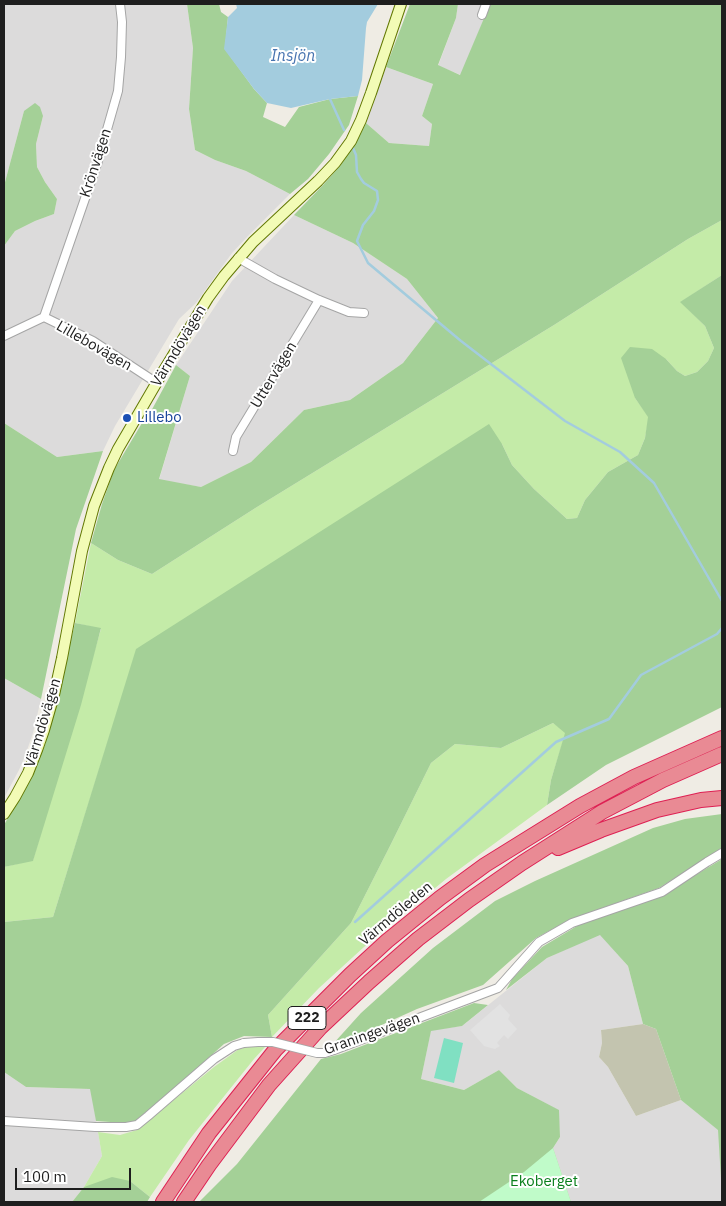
<!DOCTYPE html>
<html>
<head>
<meta charset="utf-8">
<style>
	body { margin:0 }
	#map { position:relative; width:726px; height:1206px; overflow:hidden; background:#efece4; font-family:"IBM Plex Sans",sans-serif }
	canvas { display:block }
	.frame { position:absolute; inset:0; border:5px solid #1e1e1e; pointer-events:none }
	.scale { position:absolute; left:15px; top:1168px; width:116px; height:22px; box-sizing:border-box; border:2px solid #1e1e1e; border-top:0; padding-left:6px; font-size:15px; line-height:18px; white-space:nowrap; color:#1e1e1e; -webkit-text-stroke:4px #fff; paint-order:stroke }
</style>
</head>
<body>
<div id="map">
<canvas width="726" height="1206"></canvas>
<div class="frame"></div>
<div class="scale">100 m</div>
</div>
<script>
const ctx = document.querySelector('canvas').getContext('2d');
ctx.lineJoin = 'round';
function fillPath(path, color) {
  ctx.fillStyle = color;
  ctx.fill(path, 'evenodd');
}
function poly(rows) {
  const path = new Path2D();
  for (const r of rows) {
    path.moveTo(r[0], r[1]);
    for (let i = 2; i < r.length; i += 2) path.lineTo(r[i], r[i + 1]);
  }
  return path;
}
function trace(path, color, width, dash) {
  ctx.strokeStyle = color;
  ctx.lineWidth = width;
  ctx.lineCap = dash ? 'butt' : 'round';
  ctx.setLineDash(dash || []);
  ctx.stroke(path);
}
function write(font, color, halo, rows, align = 'center') {
  ctx.font = font + ' "IBM Plex Sans",sans-serif';
  ctx.lineWidth = 4;
  ctx.setLineDash([]);
  ctx.textBaseline = 'middle';
  ctx.strokeStyle = halo;
  ctx.fillStyle = color;
  for (const [text, x, y, turn = 0] of rows) {
    ctx.save();
    ctx.translate(x, y);
    ctx.rotate((+turn || 0) * Math.PI / 180);
    ctx.textAlign = isNaN(turn) ? turn : align;
    if (halo) ctx.strokeText(text, 0, 0);
    ctx.fillText(text, 0, 0);
    ctx.restore();
  }
}
const residential = poly([
	[4,4,187,4,193,48,189,109,195,150,215,160,246,171,290,194,247,237,232,253,196,303,179,319,115,426,103,451,57,457,4,423,4,246,15,231,35,221,54,214,57,199,45,182,37,167,36,144,43,116,24,111,4,186],
	[458,4,490,4,461,75,438,66,456,18],
	[386,67,433,84,422,116,432,124,429,146,389,143,366,123],
	[294,215,353,243,407,279,438,318,403,363,350,400,304,410,251,462,201,487,159,480,190,376,176,365,232,281],
	[4,678,41,699,33,733,25,756,19,770,4,798],
	[600,934,628,966,643,1024,601,1030,602,1043,599,1057,608,1067,636,1116,681,1100,719,1130,721,1179,722,1182,722,1202,571,1202,553,1148,560,1137,558,1110,517,1088,499,1070,464,1090,421,1079,431,1030,462,1026,547,958],
	[4,1072,26,1087,91,1089,102,1156,84,1187,72,1202,4,1202]
]);
const construction = poly([
	[643,1024,656,1029,681,1100,636,1116,608,1067,599,1057,602,1043,601,1030]
]);
const grass = poly([
	[722,220,722,275,681,302,705,326,714,348,708,361,697,372,685,376,677,371,666,359,635,398,649,417,645,438,638,455,608,472,585,500,577,518,567,519,534,489,512,465,502,444,137,649,53,917,4,922,4,867,33,860,101,629,75,623,91,543,118,560,152,574,257,507,554,325,688,239],
	[553,723,566,732,551,780,547,805,446,879,364,947,319,988,272,1037,268,1015,351,923,391,844,431,763,455,744,501,748],
	[253,1046,265,1047,254,1059,189,1140,150,1197,130,1181,84,1187,102,1156,98,1132,120,1135,137,1130,214,1067,239,1049]
]);
const forest = poly([
	[187,4,219,4,221,12,228,17,225,49,254,89,267,103,263,117,285,127,299,107,330,99,358,96,349,125,329,154,308,179,290,194,246,171,215,160,195,150,189,109,193,48],
	[410,4,458,4,456,18,438,65,460,75,490,4,722,5,722,220,688,239,554,325,257,507,152,574,118,560,91,543,102,504,114,470,142,423,149,415,176,365,190,376,159,479,201,487,251,462,304,410,350,400,403,363,438,318,407,279,353,243,294,215,323,185,340,166,355,144,366,123,389,143,429,146,432,124,422,116,433,84,386,67],
	[35,103,40,107,43,116,36,144,37,167,45,182,57,199,54,214,35,221,15,231,4,246,4,186,24,111],
	[722,275,722,707,606,765,547,805,551,780,565,733,553,723,501,748,455,744,431,763,391,844,351,923,268,1015,272,1037,244,1036,224,1044,146,1114,136,1121,125,1123,96,1121,90,1089,26,1087,4,1072,4,922,53,917,136,649,489,424,502,444,512,465,534,489,567,519,577,518,585,500,608,472,638,455,645,438,648,417,635,398,621,358,630,347,652,349,666,359,677,371,685,376,697,372,708,361,714,348,705,326,680,302],
	[4,423,57,457,103,451,76,529,41,699,4,678],
	[75,623,101,628,81,705,33,861,4,867,4,825,26,785,45,745],
	[722,814,722,848,659,888,571,919,536,938,483,985,417,1009,344,1042,333,1044,361,1013,433,948,495,901,535,881,653,828,685,819],
	[722,859,722,1182,721,1179,718,1130,681,1100,656,1029,643,1024,628,966,600,935,547,958,506,990,512,979,542,947,582,923,661,896],
	[474,1003,488,1005,462,1026,431,1031,421,1079,464,1090,499,1070,517,1088,559,1110,560,1137,553,1148,571,1202,199,1202,237,1164,321,1059,341,1054],
	[112,1177,130,1181,150,1197,147,1202,72,1202,84,1187]
]);
const park = poly([
	[553,1148,571,1202,479,1202,524,1172]
]);
const pitch = poly([
	[444,1038,463,1043,454,1083,434,1078]
]);
const parking = poly([
	[500,1004,510,1015,508,1019,517,1029,508,1039,504,1035,497,1043,500,1046,495,1049,491,1048,484,1046,470,1030]
]);
const water = poly([
	[236,4,378,4,367,22,366,28,362,80,358,96,330,99,291,108,267,103,254,89,224,49,228,17,237,8]
]);
const stream = poly([
	[330,99,344,130],
	[353,148,356,155,357,172,361,179,364,183,377,191,378,200,374,211,363,225,357,241,368,263,461,341,565,421,620,452,654,483,722,601],
	[355,922,556,742,609,719,641,675,717,634,722,628]
]);
const street = poly([
	[482,15,486,4],
	[238,258,275,279,319,300,349,312,364,313],
	[44,317,98,161,118,91,121,57,122,22,120,4],
	[4,336,44,317,93,341,157,383],
	[233,451,236,437,319,300],
	[334,1050,498,988,539,942,572,923,662,892,707,862,722,853],
	[4,1121,95,1127,126,1127,137,1125,148,1116,214,1059,234,1046,244,1043]
]);
const secondary = poly([
	[4,814,15,797,28,773,37,750,44,730,54,695,62,658,82,551,94,506,109,468,118,449,164,370,208,298,224,276,253,242,318,181,335,163,351,141,361,120,371,93,401,4]
]);
const highway = poly([
	[558,848,601,830,657,810,701,800,722,798],
	[163,1202,209,1133,276,1049,350,975,387,941,440,898,485,865,580,806,634,777,722,738],
	[184,1202,209,1165,269,1085,320,1028,369,982,418,939,469,900,522,863,602,812,663,780,722,754]
]);
const streetBridge = poly([
	[244,1043,258,1042,273,1042,317,1053,325,1053,334,1050]
]);
const markers = [
	[127,418,5,"#1a4fb4"]
];
const shields = [
	[307,1018,38]
];
const shieldNames = [
	["222",307,1018]
];
const streetNames = [
	["Krönvägen",96,163,-72],
	["Lillebovägen",94,346,30],
	["Värmdövägen",179,346,-59],
	["Uttervägen",274,375,-59],
	["Värmdövägen",43,723,-73],
	["Värmdöleden",396,914,-40],
	["Graningevägen",372,1034,-19]
];
const transitNames = [
	["Lillebo",137,418]
];
const parkNames = [
	["Ekoberget",544,1182]
];
const waterNames = [
	["Insjön",293,56]
];
fillPath(residential, '#dcdbdb');
fillPath(construction, '#c3c4af');
fillPath(grass, '#c4eba8');
fillPath(forest, '#a4d097');
fillPath(park, '#c0fbc9');
fillPath(pitch, '#80e0c2');
fillPath(parking, '#e2e2e2');
fillPath(water, '#a3ccde');
trace(stream, '#a3ccde', 2.5);
trace(street, '#a5a5a5', 10);
trace(secondary, '#627802', 12);
trace(highway, '#de2053', 16);
trace(street, '#fff', 8);
trace(secondary, '#f2fbb6', 10);
trace(highway, '#e98a94', 14);
trace(streetBridge, '#a5a5a5', 10, []);
trace(streetBridge, '#fff', 8);
for (const [x, y, r, color] of markers) {
  const dot = new Path2D();
  dot.arc(x, y, r, 0, 2 * Math.PI);
  ctx.fillStyle = color;
  ctx.fill(dot);
  trace(dot, '#fff', 2);
}
for (const [x, y, w] of shields) {
  const box = new Path2D();
  box.roundRect(x - w / 2, y - 11.5, w, 23, 4);
  ctx.fillStyle = '#fff';
  ctx.fill(box);
  trace(box, '#1e1e1e', 1);
}
write('bold 14px', '#1e1e1e', null, shieldNames);
write('15px', '#1e1e1e', '#fff', streetNames);
write('15px', '#164399', '#fff', transitNames, 'left');
write('15px', '#097f1c', '#fff', parkNames);
write('italic 16px', '#4874b0', '#fff', waterNames);
</script>
</body>
</html>
